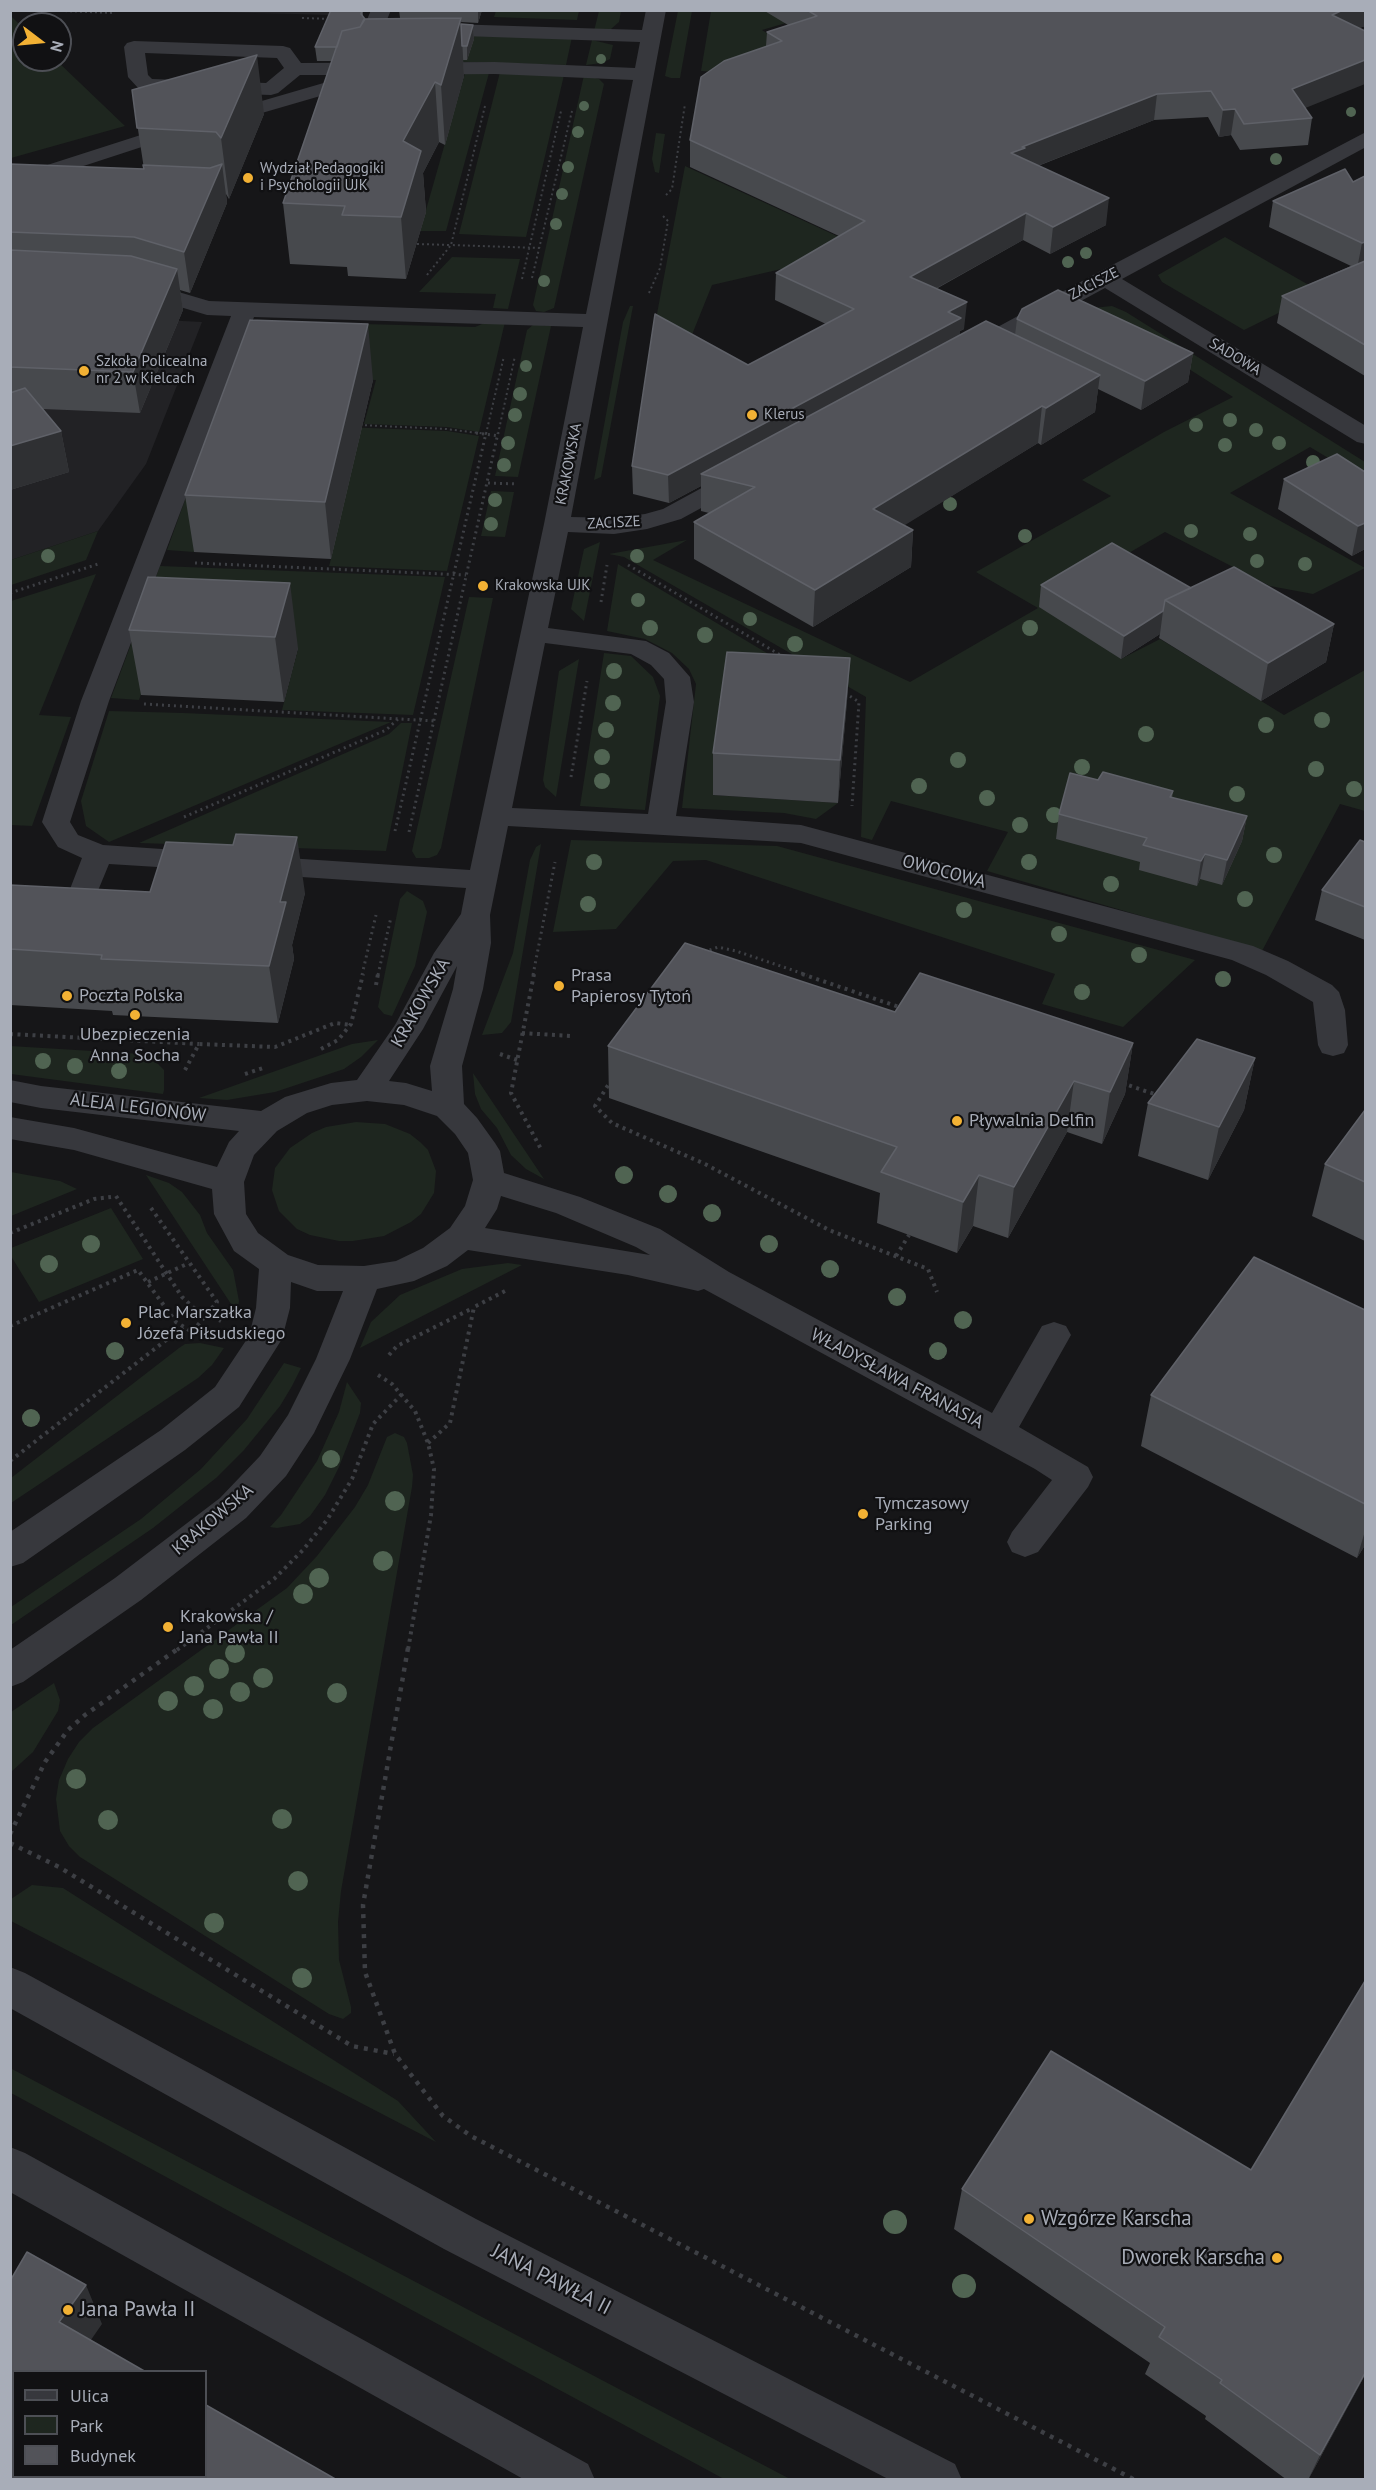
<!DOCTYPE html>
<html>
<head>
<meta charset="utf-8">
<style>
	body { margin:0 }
	#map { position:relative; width:1376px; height:2490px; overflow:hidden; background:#161618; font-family:"PT Sans",sans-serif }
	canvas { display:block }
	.frame { position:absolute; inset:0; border:12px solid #a8adb8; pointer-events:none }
	.legend { position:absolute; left:12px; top:2370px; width:195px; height:108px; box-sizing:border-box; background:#111113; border:2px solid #4d4f55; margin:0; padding:8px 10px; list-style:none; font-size:18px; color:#a8adb8 }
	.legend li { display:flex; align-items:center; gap:12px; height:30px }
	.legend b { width:30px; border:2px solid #4d4f55 }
	.north { position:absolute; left:12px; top:12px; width:60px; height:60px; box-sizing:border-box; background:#111113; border:2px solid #4d4f55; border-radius:50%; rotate:106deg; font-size:16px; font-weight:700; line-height:24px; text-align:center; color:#a8adb8 }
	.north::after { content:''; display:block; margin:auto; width:21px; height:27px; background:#f2b134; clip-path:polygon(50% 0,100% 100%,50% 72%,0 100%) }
</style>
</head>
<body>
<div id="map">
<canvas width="1376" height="2490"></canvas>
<div class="frame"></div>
<ul class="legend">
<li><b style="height:8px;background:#37383d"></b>Ulica</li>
<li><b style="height:16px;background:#1e261f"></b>Park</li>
<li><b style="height:16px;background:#525359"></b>Budynek</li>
</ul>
<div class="north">N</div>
</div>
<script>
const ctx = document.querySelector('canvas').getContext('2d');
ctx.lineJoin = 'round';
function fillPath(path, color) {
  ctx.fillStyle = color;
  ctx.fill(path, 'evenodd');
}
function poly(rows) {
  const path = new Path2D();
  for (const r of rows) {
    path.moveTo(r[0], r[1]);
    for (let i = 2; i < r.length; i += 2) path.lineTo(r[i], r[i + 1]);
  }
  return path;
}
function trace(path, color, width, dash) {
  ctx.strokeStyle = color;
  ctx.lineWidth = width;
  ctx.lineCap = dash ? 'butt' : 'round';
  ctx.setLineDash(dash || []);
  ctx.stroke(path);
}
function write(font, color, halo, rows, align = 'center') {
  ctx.font = font + ' "PT Sans",sans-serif';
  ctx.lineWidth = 4.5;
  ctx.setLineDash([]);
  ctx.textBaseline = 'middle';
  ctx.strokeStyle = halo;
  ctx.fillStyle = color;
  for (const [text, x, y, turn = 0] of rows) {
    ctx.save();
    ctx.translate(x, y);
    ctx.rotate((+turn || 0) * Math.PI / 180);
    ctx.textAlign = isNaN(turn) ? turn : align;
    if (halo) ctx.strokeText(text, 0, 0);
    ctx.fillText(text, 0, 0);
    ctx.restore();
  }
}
const built = poly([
	[174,11,335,11,333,15],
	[10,312,202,322,146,464,98,531,11,560]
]);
const green = poly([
	[496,11,496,10,579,11,577,20,494,17],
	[599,11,621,11,619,22,611,29,594,31],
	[678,11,692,11,680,78,671,78,665,76],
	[711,11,827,11,762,30,787,46,748,74,701,71],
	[11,16,24,29,24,60,56,60,125,126,11,158],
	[388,35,572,37,566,65,374,59],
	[592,40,613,45,610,59,602,63,586,65],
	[500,72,564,75,526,237,459,234],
	[465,73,489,73,446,231,420,231],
	[584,75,599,79,604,84,554,308,544,312,536,311,533,305],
	[656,133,665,134,659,173,655,172,652,159],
	[685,166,839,237,790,267,712,285,683,357,652,340],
	[1225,237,1321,292,1244,330,1162,282,1158,275],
	[452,257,520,259,508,309,493,308,496,294,419,292],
	[630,306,633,306,601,477,594,480,623,322],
	[1112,306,1126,312,1365,462,1365,480,1310,447,1230,493,1365,568,1313,594,1270,586,1165,532,1108,565,1121,659,1160,639,1284,715,1365,670,1365,811,1340,804,1262,951,987,871,1008,832,891,801,872,840,861,837,866,697,624,557,609,554,687,540,653,560,910,682,1038,608,976,572,1111,496,1082,480,1164,432,1233,397,1093,308],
	[252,321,475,327,487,322,505,322,479,432,447,427,364,424,376,380,253,376],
	[534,324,551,326,518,477,495,476,527,330],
	[213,422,447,431,479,436,447,571,329,566,331,559,211,503,194,552,167,550],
	[491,491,514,492,505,537,481,536],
	[98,531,86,560,11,585,11,560],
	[600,542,584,621,571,609,584,549],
	[618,564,847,701,713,795,838,803,816,819,784,813,682,808,696,684,689,669,672,653,645,639,607,631],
	[160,566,445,577,413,715,282,710,298,649,159,641,139,700,111,698],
	[96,574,39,715,71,717,32,826,11,825,11,601],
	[469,597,493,598,441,848,437,855,429,858,416,858,412,851],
	[604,653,631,656,653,677,660,696,645,810,580,806],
	[579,659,556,797,545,787,543,780,559,671],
	[109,711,183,713,391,722,109,842,86,826,81,801],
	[401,723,412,723,386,851,139,843,389,734],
	[571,840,777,846,1195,960,1123,1027,1042,1004,1055,974,706,860,673,861,616,929,553,932],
	[541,844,511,1022,502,1033,482,1035,513,953,530,860,536,847],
	[407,891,423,901,427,912,415,966,392,1016,384,1014,378,1007,400,899],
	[378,1040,361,1057,344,1069,275,1092,227,1100,199,1098,352,1044],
	[10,1046,142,1054,158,1064,164,1070,164,1090,163,1094,11,1074],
	[473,1073,544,1179,526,1169,511,1155,497,1128,481,1109,475,1094],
	[356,1122,385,1124,410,1134,420,1142,428,1150,436,1171,434,1193,421,1214,411,1222,384,1236,353,1241,339,1241,310,1235,297,1229,279,1211,272,1190,275,1168,290,1148,312,1133,326,1127],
	[11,1172,60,1181,77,1189,11,1216],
	[146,1175,169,1183,182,1192,200,1215,207,1233,233,1270,239,1301,237,1313],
	[111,1208,143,1259,39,1302,11,1256,11,1248],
	[508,1263,522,1265,360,1348,371,1322,400,1295,462,1269],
	[200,1343,224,1348,212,1365,198,1378,11,1503,11,1478,179,1348,185,1344],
	[284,1363,301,1368,292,1386,280,1406,244,1450,216,1478,153,1528,11,1625,11,1607,141,1519,201,1469,247,1419],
	[347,1382,361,1403,360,1413,339,1467,325,1495,310,1516,300,1524,277,1528,270,1527,281,1515,317,1461,339,1412],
	[395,1433,404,1437,407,1443,413,1475,412,1487,341,1891,338,1922,339,1960,351,2007,351,2013,343,2019,329,2014,80,1857,69,1846,60,1831,56,1799,59,1780,68,1759,79,1742,93,1728,287,1588,317,1556,355,1507,368,1485,387,1437],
	[54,1683,60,1700,58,1711,33,1752,11,1772,11,1712],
	[32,1885,63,1888,398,2101,436,2142,11,1921,11,1899],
	[10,2068,482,2317,790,2479,724,2479,11,2093]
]);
const pathFar3 = poly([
	[35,10,115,13],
	[302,18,331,19],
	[485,106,451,245,539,248],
	[666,195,672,189,685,104],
	[417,244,450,245],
	[427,275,451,245],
	[532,278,572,111],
	[522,279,561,111],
	[649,293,660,268,668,221,662,215],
	[360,425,446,429,487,434],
	[486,434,504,356],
	[498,434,515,356]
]);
const pathFar2 = poly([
	[476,433,499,436],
	[488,483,518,484],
	[195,563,466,575],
	[628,565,782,656],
	[10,593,98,564],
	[601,602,607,565],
	[845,693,859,702,852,806],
	[144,704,434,721],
	[571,777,587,681],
	[184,817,386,730,398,719],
	[395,831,486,433],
	[409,832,498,433],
	[704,952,718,947,736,951,807,975],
	[362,975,376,915],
	[378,975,391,917],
	[533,975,555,862]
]);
const pathFar1 = poly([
	[534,974,511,1093,541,1149],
	[802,974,902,1008],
	[376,985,378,974],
	[522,1033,571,1036],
	[10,1034,199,1044],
	[321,1049,338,1040,351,1024,363,974],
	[500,1054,517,1060],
	[185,1070,199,1044,275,1047,335,1023,352,1025],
	[245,1074,266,1067],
	[612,1079,595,1106,612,1123,705,1164,829,1230,928,1269,937,1292],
	[1122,1083,1157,1095],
	[116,1196,182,1297,195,1309,221,1321],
	[151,1208,217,1302,193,1331],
	[10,1233,94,1199,111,1197],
	[896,1256,909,1235],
	[148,1282,189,1263],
	[10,1326,138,1270,176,1322,189,1330,212,1334],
	[389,1355,397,1346,473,1308],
	[378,1375,392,1384,415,1411,428,1443,434,1469,431,1515,408,1650],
	[428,1443,450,1423,474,1307,507,1290],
	[10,1461,183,1327],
	[177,1650,274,1579,303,1550,327,1520,352,1479,373,1424,402,1394]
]);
const path = poly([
	[408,1648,363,1905,365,1972,395,2054,443,2116,471,2136,1135,2480],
	[10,1834,45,1762,68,1730,85,1715,179,1648],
	[10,1843,59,1867,352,2046,394,2054]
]);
const minor = poly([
	[371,10,391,10,386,22,642,30,646,10,666,10,571,517,614,518,645,514,663,509,731,472,740,470,749,472,752,477,749,482,681,519,647,529,614,534,568,532,548,628,646,641,669,653,690,677,694,702,676,816,801,825,1253,946,1288,961,1332,985,1339,992,1345,1010,1348,1045,1344,1053,1333,1056,1322,1053,1318,1045,1313,1002,1266,975,1232,960,801,843,508,826,490,915,491,943,483,989,462,1066,464,1104,477,1118,495,1143,500,1151,504,1173,580,1197,660,1229,729,1272,992,1413,1042,1326,1054,1322,1066,1326,1071,1335,1019,1427,1088,1467,1093,1477,1088,1487,1038,1552,1025,1557,1012,1552,1007,1542,1012,1532,1052,1480,1035,1469,704,1289,698,1291,628,1275,468,1250,447,1266,414,1281,377,1289,350,1359,314,1433,286,1476,246,1518,141,1600,23,1682,10,1687,10,1650,115,1578,220,1498,260,1456,288,1415,316,1359,343,1291,317,1291,291,1282,290,1308,282,1339,239,1407,185,1450,23,1563,10,1567,10,1532,161,1430,215,1387,249,1336,256,1308,259,1269,234,1251,214,1214,212,1189,74,1150,10,1139,10,1117,74,1128,217,1167,229,1142,239,1131,41,1108,10,1102,10,1080,41,1086,261,1111,285,1097,331,1083,357,1080,395,1025,434,953,461,914,466,888,257,874,247,872,243,865,247,858,257,856,470,870,544,524,583,327,254,317,109,701,70,822,78,835,103,845,206,852,216,854,220,861,216,868,206,870,109,864,83,927,73,930,63,927,58,920,82,858,58,847,42,822,81,701,231,316,207,315,130,292,127,287,130,282,138,280,209,301,586,314,633,80,495,74,365,75,368,79,365,83,255,115,248,113,245,109,248,105,351,75,300,75,278,93,271,95,146,91,139,89,128,77,124,47,127,43,134,41,283,46,290,48,301,63,495,62,635,68,640,42,374,33,367,31,364,27,371,10],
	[145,53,277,58,284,68,266,83,152,79,148,75,145,53],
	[545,643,631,654,651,665,664,679,666,702,648,814,512,808,545,643],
	[457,966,453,989,430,1066,432,1091,406,1083,389,1081,423,1029,457,966],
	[367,1101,404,1105,437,1116,455,1134,468,1153,473,1180,465,1206,450,1228,423,1248,396,1261,364,1266,318,1265,288,1255,258,1233,246,1214,244,1182,254,1155,277,1131,307,1113,332,1105,367,1101],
	[501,1196,556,1213,636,1247,650,1255,485,1228,497,1209,501,1196],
	[150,132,157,134,160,138,157,142,10,190,10,177,150,132],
	[1366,132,1366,147,1122,279,1366,426,1366,444,1357,442,1105,288,975,358,967,360,959,358,955,353,959,348,1097,273,1366,132],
	[10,1967,25,1973,476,2219,955,2464,962,2480,890,2480,444,2249,10,2008,10,1967],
	[10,2147,25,2153,588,2464,595,2480,525,2480,10,2192,10,2147]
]);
const trees = [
	[601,59,5],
	[584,106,5],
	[1351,112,5],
	[578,132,6],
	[1276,159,6],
	[568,167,6],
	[562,194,6],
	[556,224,6],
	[1086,253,6],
	[1068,262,6],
	[544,281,6],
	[526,366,6],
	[520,394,7],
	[515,415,7],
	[1230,420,7],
	[1196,425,7],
	[1256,430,7],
	[508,443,7],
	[1279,443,7],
	[1225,445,7],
	[1313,462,7],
	[504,465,7],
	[495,500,7],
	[950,504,7],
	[491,524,7],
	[1191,531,7],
	[1250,534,7],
	[1025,536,7],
	[48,556,7],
	[637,556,7],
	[1257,561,7],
	[1305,564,7],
	[638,600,7],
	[750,619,7],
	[650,628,8],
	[1030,628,8],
	[705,635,8],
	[795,644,8],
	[614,671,8],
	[613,703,8],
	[1322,720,8],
	[1266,725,8],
	[606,730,8],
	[1146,734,8],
	[602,757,8],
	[958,760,8],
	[1082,767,8],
	[1316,769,8],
	[602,781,8],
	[919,786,8],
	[1354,789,8],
	[1237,794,8],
	[987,798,8],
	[1054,815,8],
	[1020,825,8],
	[1274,855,8],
	[594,862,8],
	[1029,862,8],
	[1111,884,8],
	[1245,899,8],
	[588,904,8],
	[964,910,8],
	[1059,934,8],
	[1139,955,8],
	[1223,979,8],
	[1082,992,8],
	[43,1061,8],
	[75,1066,8],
	[119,1071,8],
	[624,1175,9],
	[668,1194,9],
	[712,1213,9],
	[91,1244,9],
	[769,1244,9],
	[49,1264,9],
	[830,1269,9],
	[897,1297,9],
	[963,1320,9],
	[115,1351,9],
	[938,1351,9],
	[31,1418,9],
	[331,1459,9],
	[395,1501,10],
	[383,1561,10],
	[319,1578,10],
	[303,1594,10],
	[235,1653,10],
	[219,1669,10],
	[263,1678,10],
	[194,1686,10],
	[240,1692,10],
	[337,1693,10],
	[168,1701,10],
	[213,1709,10],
	[76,1779,10],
	[282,1819,10],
	[108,1820,10],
	[298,1881,10],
	[214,1923,10],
	[302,1978,10],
	[895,2222,12],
	[964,2286,12]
];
const wall = poly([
	[331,10,363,10,363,17,365,19,400,18,399,10,482,10,478,23,461,22,461,24,473,25,474,39,467,60,463,60,464,76,445,145,439,142,423,173,426,212,406,279,348,276,347,267,290,264,283,203,332,61,317,61,315,47],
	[763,10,1365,10,1365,26,1359,28,1305,108,1312,118,1308,145,1240,150,1231,135,1219,137,1208,117,1154,120,1038,166,1106,225,1050,254,1023,240,936,289,964,329,960,331,959,336,1015,335,1017,319,1193,353,1188,382,1141,410,1098,389,1095,412,1041,445,1038,443,904,525,913,530,911,567,813,627,694,559,694,522,709,513,701,511,701,486,669,503,633,494,632,466,748,365,826,324,775,300,776,273,839,236,690,167,690,140,766,46,767,32,788,25],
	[132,90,264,114,229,199,226,194,227,203,190,293,180,290,183,310,140,413,43,409,61,431,69,472,10,490,10,164,144,169],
	[1365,176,1365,376,1277,323,1282,296,1351,266,1269,227,1273,201,1353,182],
	[373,380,331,559,194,552,185,495],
	[1365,472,1365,549,1352,556,1278,509,1284,479],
	[148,577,298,648,284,702,141,695,129,630],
	[1041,585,1191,588,1334,624,1326,662,1261,701,1159,638,1160,634,1121,659,1039,607],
	[850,658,847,701,838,803,713,795,713,753],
	[1098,780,1173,791,1172,798,1247,816,1242,841,1222,885,1200,879,1197,886,1139,870,1140,862,1056,839,1059,814],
	[1365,842,1365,940,1315,920,1322,890],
	[10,885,150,892,305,893,292,945,294,959,278,1023,113,1015,112,1011,10,1005],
	[895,1012,1133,1043,1125,1094,1102,1144,1067,1132,1008,1238,973,1226,957,1253,877,1223,880,1193,609,1098,608,1046],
	[1255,1058,1244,1110,1208,1180,1138,1156,1148,1103],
	[1365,1110,1365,1241,1312,1216,1325,1164],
	[1365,1310,1365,1545,1357,1558,1141,1446,1151,1395],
	[962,2189,1365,2375,1308,2480,1287,2480,1205,2419,1206,2416,1145,2374,1150,2363,954,2229]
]);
const shadedWall = poly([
	[478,10,482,10,478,23],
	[1343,10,1365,10,1365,26,1327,40,1332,15],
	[461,18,464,76,445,145,441,85],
	[473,25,474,39,467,60,467,46],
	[257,55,264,114,229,199,221,138],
	[1365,60,1365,84,1288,115,1292,89],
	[435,82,439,142,423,173,426,212,406,279,401,217,403,141],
	[1157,94,1154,120,1022,172,1011,153,1022,147],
	[1235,109,1231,135,1219,137,1223,110],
	[222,164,227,203,190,293,184,252],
	[1109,198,1106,225,1050,254,1053,227],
	[1026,213,1023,240,908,304,910,277],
	[1365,242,1365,264,1357,269,1362,243],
	[177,269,183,310,140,413,133,372],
	[967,302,964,329,960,331,959,346,701,474,701,486,669,503,668,475],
	[368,324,373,380,331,559,325,502],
	[1193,353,1188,382,1141,410,1145,381],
	[1100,375,1095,412,1041,445,1046,408],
	[1042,406,1038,443,871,546,873,509],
	[61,431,69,472,10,490,10,446],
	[1365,523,1365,549,1352,556,1358,526],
	[913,530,911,567,813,627,815,590],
	[290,583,298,648,284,702,275,637],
	[1163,611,1160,634,1121,659,1124,636],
	[1334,624,1326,662,1261,701,1268,663],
	[850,658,847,701,838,803,840,760],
	[1247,816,1242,841,1222,885,1227,860],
	[297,837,305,893,292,945,294,959,278,1023,269,966,280,902],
	[1205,854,1200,879,1197,886,1201,861],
	[1133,1043,1125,1094,1102,1144,1110,1092],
	[1255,1058,1244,1110,1208,1180,1219,1127],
	[1074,1081,1067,1132,1008,1238,1014,1187],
	[979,1175,973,1226,957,1253,963,1202],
	[1365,1531,1365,1545,1357,1558],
	[86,2285,102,2324,77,2360,59,2322],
	[1365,2373,1365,2375,1308,2480,1320,2455]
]);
const building = poly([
	[331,10,362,10,361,14,365,19,360,27,342,31,337,47,315,47,331,10],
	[807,10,1343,10,1332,15,1365,31,1365,60,1292,89,1312,118,1244,124,1235,109,1223,110,1211,91,1157,94,1022,147,1025,148,1011,153,1109,198,1053,227,1026,213,910,277,967,302,948,312,961,318,668,475,632,466,655,314,748,365,854,309,776,273,865,221,690,140,701,77,724,61,782,41,767,32,817,16,807,10],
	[461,18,441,85,435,82,403,141,421,151,401,217,342,215,345,206,283,203,342,31,360,27,364,19,461,18],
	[461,24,473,25,467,46,462,46,461,24],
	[257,55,221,138,216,132,137,128,132,90,257,55],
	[10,164,144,169,143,165,210,168,222,164,184,252,134,237,10,232,10,164],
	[1345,169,1353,182,1365,176,1365,242,1362,243,1273,201,1345,169],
	[10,250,131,256,177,269,133,372,10,367,10,250],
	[1365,261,1365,345,1282,296,1365,261],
	[1058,290,1193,353,1145,381,1017,319,1022,309,1058,290],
	[250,320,368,324,325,502,185,495,250,320],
	[986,321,1100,375,1046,408,1042,406,873,509,913,530,815,590,694,522,755,487,701,474,986,321],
	[25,388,61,431,10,446,10,393,25,388],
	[1337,454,1365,472,1365,523,1358,526,1284,479,1337,454],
	[1112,543,1191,588,1165,600,1163,611,1124,636,1041,585,1112,543],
	[1234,567,1334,624,1268,663,1165,600,1234,567],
	[148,577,290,583,275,637,129,630,148,577],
	[727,652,850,658,840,760,713,753,727,652],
	[1103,772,1173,791,1170,797,1247,816,1227,860,1205,854,1201,861,1143,845,1147,838,1059,814,1070,773,1098,780,1103,772],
	[236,834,297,837,280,902,286,902,269,966,101,959,102,955,10,949,10,885,150,892,166,842,233,845,236,834],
	[1360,840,1365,842,1365,907,1322,890,1360,840],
	[685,943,895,1012,920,973,1133,1043,1110,1092,1074,1081,1014,1187,979,1175,963,1202,881,1172,897,1147,608,1046,685,943],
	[1197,1039,1255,1058,1219,1127,1148,1103,1197,1039],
	[1365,1110,1365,1182,1325,1164,1365,1110],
	[1254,1257,1365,1310,1365,1504,1151,1395,1254,1257],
	[1365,1981,1365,2373,1320,2455,1220,2383,1222,2380,1159,2337,1165,2327,962,2189,1051,2051,1251,2170,1365,1981],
	[27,2252,86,2285,59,2322,146,2372,14,2372,14,2476,206,2476,206,2405,337,2480,10,2480,10,2281,27,2252]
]);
const markers = [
	[248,178,6,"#f2b134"],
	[84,371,6,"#f2b134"],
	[752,415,6,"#f2b134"],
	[483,586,6,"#f2b134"],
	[559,986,6,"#f2b134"],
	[67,996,6,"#f2b134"],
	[135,1015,6,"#f2b134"],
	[957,1121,6,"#f2b134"],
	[126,1323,6,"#f2b134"],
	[863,1514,6,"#f2b134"],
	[168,1627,6,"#f2b134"],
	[1029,2219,6,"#f2b134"],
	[1277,2258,6,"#f2b134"],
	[68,2310,6,"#f2b134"]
];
const farPoinames = [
	["Wydział Pedagogiki",260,169],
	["i Psychologii UJK",260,186],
	["Szkoła Policealna",96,362],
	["nr 2 w Kielcach",96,379],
	["Klerus",764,415],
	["Krakowska UJK",495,586]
];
const farStreetnames = [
	["ZACISZE",1094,284,-27],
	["SADOWA",1235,357,31],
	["KRAKOWSKA",569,464,-79],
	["ZACISZE",614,523,-3]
];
const streetNames = [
	["OWOCOWA",944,872,15],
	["KRAKOWSKA",421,1003,-60],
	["ALEJA LEGIONÓW",138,1108,7],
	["WŁADYSŁAWA FRANASIA",897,1379,28],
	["KRAKOWSKA",213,1520,-40]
];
const poiNames = [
	["Prasa",571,976],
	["Papierosy Tytoń",571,997],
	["Poczta Polska",79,996],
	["Ubezpieczenia",135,1035,"center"],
	["Anna Socha",135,1056,"center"],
	["Pływalnia Delfin",969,1121],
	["Plac Marszałka",138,1313],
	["Józefa Piłsudskiego",138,1334],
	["Tymczasowy",875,1504],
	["Parking",875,1525],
	["Krakowska /",180,1617],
	["Jana Pawła II",180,1638]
];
const nearPoinames = [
	["Wzgórze Karscha",1041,2219],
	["Dworek Karscha",1265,2258,"right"],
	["Jana Pawła II",80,2310]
];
const nearStreetnames = [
	["JANA PAWŁA II",551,2280,27]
];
fillPath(built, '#222225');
fillPath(green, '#1e261f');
trace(pathFar3, '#3d3f44', 2, [2, 3]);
trace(pathFar2, '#3d3f44', 3, [2, 4]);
trace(pathFar1, '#3d3f44', 4, [3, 4.5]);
trace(path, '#3d3f44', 4.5, [4, 6]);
fillPath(minor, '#37383d');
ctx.fillStyle = '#506452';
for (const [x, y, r] of trees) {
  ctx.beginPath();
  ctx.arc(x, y, r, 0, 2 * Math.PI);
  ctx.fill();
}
fillPath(wall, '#47494d');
fillPath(shadedWall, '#2f3033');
fillPath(building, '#525359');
trace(building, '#5f6168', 1.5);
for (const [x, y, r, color] of markers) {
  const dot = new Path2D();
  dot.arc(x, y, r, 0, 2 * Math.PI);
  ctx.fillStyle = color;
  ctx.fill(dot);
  trace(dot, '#111113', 2);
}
write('15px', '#a8adb8', '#111113', farPoinames, 'left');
write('15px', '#a8adb8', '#111113', farStreetnames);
write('18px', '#a8adb8', '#111113', streetNames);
write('18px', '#a8adb8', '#111113', poiNames, 'left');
write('21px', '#a8adb8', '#111113', nearPoinames, 'left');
write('21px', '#a8adb8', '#111113', nearStreetnames);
</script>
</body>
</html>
